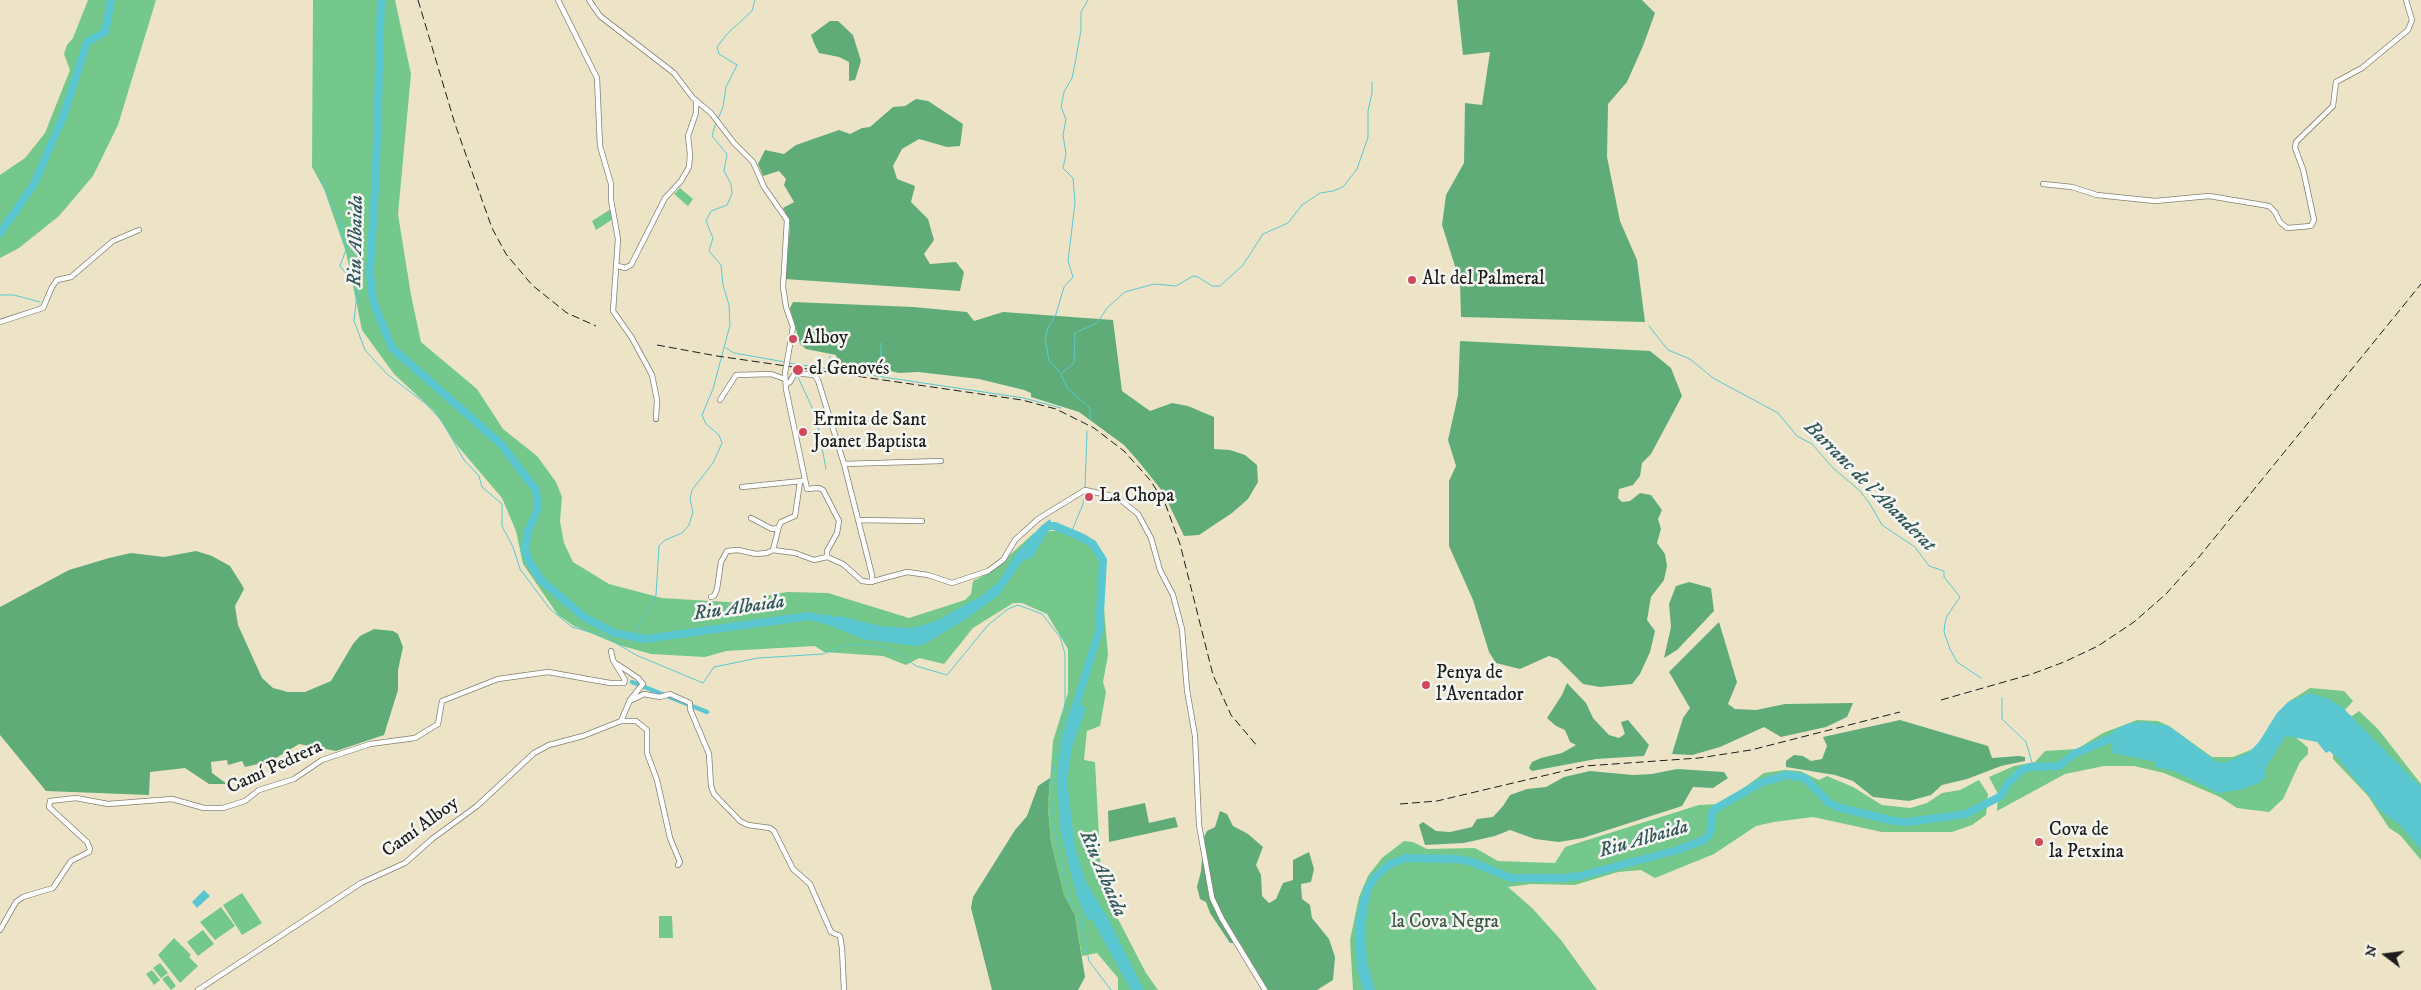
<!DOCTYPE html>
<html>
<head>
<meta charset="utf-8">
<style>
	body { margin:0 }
	#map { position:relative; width:2421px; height:990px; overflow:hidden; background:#ede4c8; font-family:"IM FELL DW Pica",serif }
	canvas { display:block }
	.north { position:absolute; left:2361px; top:930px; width:50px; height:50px; -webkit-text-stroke:4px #f6f6f2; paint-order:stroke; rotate:285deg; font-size:14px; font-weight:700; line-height:20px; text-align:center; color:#1c1c1c }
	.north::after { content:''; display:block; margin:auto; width:18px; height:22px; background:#1c1c1c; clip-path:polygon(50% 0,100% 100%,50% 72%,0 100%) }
</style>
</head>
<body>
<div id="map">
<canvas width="2421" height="990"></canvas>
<div class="north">N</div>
</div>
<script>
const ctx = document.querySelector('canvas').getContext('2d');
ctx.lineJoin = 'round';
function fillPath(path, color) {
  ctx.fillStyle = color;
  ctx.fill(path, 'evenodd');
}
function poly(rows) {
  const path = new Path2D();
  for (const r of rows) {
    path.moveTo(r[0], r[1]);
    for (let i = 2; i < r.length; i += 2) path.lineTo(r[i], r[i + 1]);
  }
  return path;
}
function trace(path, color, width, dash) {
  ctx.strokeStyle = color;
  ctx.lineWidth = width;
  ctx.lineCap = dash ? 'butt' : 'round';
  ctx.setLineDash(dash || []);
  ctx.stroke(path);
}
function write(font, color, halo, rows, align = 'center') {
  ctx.font = font + ' "IM FELL DW Pica",serif';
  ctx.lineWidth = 5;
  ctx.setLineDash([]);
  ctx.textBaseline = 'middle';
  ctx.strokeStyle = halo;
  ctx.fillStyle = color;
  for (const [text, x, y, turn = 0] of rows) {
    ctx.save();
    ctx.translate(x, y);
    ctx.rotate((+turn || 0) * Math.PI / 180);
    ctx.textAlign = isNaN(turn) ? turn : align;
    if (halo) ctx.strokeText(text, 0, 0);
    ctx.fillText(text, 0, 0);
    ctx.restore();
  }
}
const green = poly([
	[88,0,156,0,118,125,93,176,59,216,19,248,0,258,0,175,25,158,45,133,70,70,64,54,67,45,73,38],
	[313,0,395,0,411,74,398,214,411,295,421,342,477,389,503,429,537,456,556,482,562,497,560,521,564,543,573,562,609,584,662,598,760,604,769,595,787,592,828,593,909,618,965,600,971,594,973,581,991,572,1034,533,1061,530,1090,544,1100,562,1108,655,1103,682,1106,692,1100,726,1087,731,1084,760,1095,762,1101,873,1117,917,1146,973,1158,990,1118,990,1118,978,1097,953,1082,956,1075,915,1064,895,1051,842,1048,807,1053,741,1068,693,1068,649,1047,614,1022,603,1013,603,973,628,944,664,919,658,906,665,883,656,824,652,815,646,726,651,705,657,651,654,619,645,574,626,558,615,523,564,516,531,502,498,456,444,434,411,394,374,362,330,346,252,324,189,312,167],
	[680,188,693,199,688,206,674,194],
	[611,209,613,219,596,230,592,221],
	[2310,688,2344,691,2353,701,2345,710,2349,715,2352,716,2359,711,2378,729,2421,784,2421,860,2400,835,2389,828,2368,796,2333,759,2333,740,2290,733,2304,744,2308,748,2308,754,2300,762,2283,799,2269,812,2237,808,2220,797,2164,773,2134,766,2104,766,2065,774,1997,811,1998,794,1989,777,2014,766,2035,762,2045,751,2077,749,2103,733,2137,720,2158,721,2169,726,2212,757,2233,757,2258,747,2274,719,2288,702],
	[1785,770,1800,771,1819,780,1827,776,1853,787,1882,805,1910,808,1927,803,1942,793,1960,790,1979,780,1988,794,1987,806,1986,815,1972,825,1952,832,1882,832,1813,817,1774,822,1756,826,1714,854,1655,878,1641,870,1618,872,1575,885,1531,884,1508,887,1532,908,1561,940,1597,990,1353,990,1350,940,1359,897,1368,876,1382,858,1404,841,1413,842,1427,849,1475,848,1498,861,1555,863,1565,847,1699,805,1718,804,1730,798,1764,773],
	[242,893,262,923,242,935,223,905],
	[221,907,235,926,215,940,200,922],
	[659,916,672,916,673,938,659,938],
	[203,930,214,944,198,956,187,942],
	[174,938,191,955,189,957,198,966,180,983,158,955],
	[160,963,168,973,161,978,153,968],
	[152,970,160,980,154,985,146,974],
	[168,975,176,986,171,990,162,979]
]);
const forest = poly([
	[1457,0,1642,0,1655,13,1643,46,1627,82,1608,104,1607,157,1620,221,1637,260,1645,322,1461,317,1460,282,1442,225,1446,195,1464,163,1465,103,1482,105,1490,52,1463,55],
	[830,21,838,21,853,35,861,61,855,80,849,81,849,62,839,57,819,53,814,43,811,35],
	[916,99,928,101,963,124,960,146,947,147,919,139,902,149,893,166,897,179,915,186,911,202,928,219,934,240,924,254,930,264,956,262,964,272,960,291,785,279,790,227,789,219,783,208,794,202,784,185,786,179,779,171,763,176,761,171,758,164,765,150,784,154,796,145,839,130,850,134,862,128,870,127,893,107,905,106],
	[793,302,913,307,967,312,974,321,1003,312,1113,320,1122,391,1150,411,1172,403,1188,406,1214,417,1214,449,1230,450,1245,455,1257,465,1258,482,1248,499,1232,513,1199,535,1184,536,1163,492,1139,462,1124,445,1079,412,1031,397,1031,393,1024,390,979,379,918,372,899,373,886,370,851,372,840,370,836,355,806,349,800,344,790,308],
	[1460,341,1650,351,1671,368,1682,396,1651,454,1642,463,1640,476,1633,485,1619,489,1618,498,1622,502,1630,501,1640,493,1651,495,1662,510,1658,519,1661,529,1657,543,1665,554,1667,566,1664,580,1651,597,1647,620,1655,631,1650,652,1640,674,1632,684,1600,687,1583,684,1558,659,1549,656,1520,669,1496,663,1489,652,1473,600,1449,546,1449,481,1456,466,1448,440,1458,395],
	[196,551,212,556,230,566,242,585,244,589,235,606,238,625,262,678,273,688,288,692,305,692,331,681,353,644,360,636,374,629,393,631,398,634,403,647,398,670,398,690,384,735,336,751,299,744,271,761,245,767,242,761,228,765,227,760,211,762,212,773,227,784,209,784,185,768,150,772,149,795,46,791,0,735,0,607,69,570,109,558,131,553,164,557],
	[1689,582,1711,588,1714,611,1677,650,1664,658,1671,627,1669,604,1676,586],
	[1719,622,1737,682,1728,704,1735,709,1756,710,1785,704,1853,703,1847,717,1826,727,1781,737,1764,727,1720,747,1692,755,1672,754,1683,718,1690,708,1669,672],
	[1567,683,1586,703,1593,718,1609,735,1619,738,1625,734,1621,722,1628,720,1649,745,1644,756,1596,759,1532,771,1529,768,1532,762,1541,758,1562,753,1576,745,1570,742,1565,730,1556,726,1547,718,1562,695],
	[1900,720,1988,746,1992,758,2019,756,2025,757,2025,761,2001,766,1967,779,1942,785,1931,795,1909,801,1873,797,1853,781,1835,775,1786,767,1786,761,1794,755,1803,756,1811,761,1822,759,1827,746,1823,737],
	[1677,769,1724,772,1728,778,1713,788,1693,787,1682,806,1583,838,1559,842,1535,839,1510,830,1495,836,1464,843,1425,845,1419,825,1423,822,1436,831,1450,832,1472,827,1477,819,1493,817,1503,806,1510,795,1527,789,1546,787,1564,777,1590,771,1633,775,1652,774],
	[1050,778,1048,808,1051,842,1064,895,1075,915,1085,977,1078,990,992,990,971,908,973,897,1015,830,1027,816,1038,786],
	[1145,803,1149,823,1175,817,1178,827,1109,842,1108,811],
	[1220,811,1227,814,1233,826,1248,834,1263,847,1256,865,1261,875,1262,896,1269,903,1276,899,1283,883,1293,880,1293,860,1309,852,1314,869,1311,882,1301,884,1302,899,1310,905,1312,918,1329,939,1335,957,1333,980,1317,990,1268,990,1240,943,1230,943,1210,913,1206,902,1200,899,1197,887,1201,871,1204,837,1207,831,1215,827]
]);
const water = poly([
	[1050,519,1052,524,1032,558,1026,559,1020,564,999,595,966,619,923,645,914,646,862,639,824,623,826,613,833,617,839,616,880,626,908,628,917,627,938,620,983,595,999,581,1015,555,1040,527],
	[2310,693,2329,699,2342,707,2421,787,2421,850,2399,824,2382,812,2338,758,2329,751,2326,753,2317,742,2286,736,2264,770,2266,776,2259,783,2240,790,2218,793,2174,771,2155,767,2155,762,2112,753,2113,730,2131,723,2145,722,2169,726,2217,762,2226,762,2248,753,2259,742,2277,713,2288,702],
	[1080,705,1085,707,1085,712,1072,747,1067,780,1075,848,1085,880,1109,920,1144,990,1131,990,1092,920,1087,919,1077,897,1060,830,1057,775,1062,738,1069,713],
	[204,890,210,896,197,908,192,902],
	[1361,895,1369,897,1365,931,1367,961,1375,990,1363,990,1357,968,1355,926]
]);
const stream = poly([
	[1088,0,1081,12,1081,30,1075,64,1072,78,1064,92,1061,107,1066,119,1063,135,1066,154,1063,168,1073,178,1075,203,1068,261,1073,277,1064,287,1056,314,1048,328,1045,339,1049,360,1061,374,1067,388,1090,408,1090,420],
	[718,119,723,107,726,87,737,65,719,54,717,47,727,34,752,11,755,0],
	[321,180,340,220,341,233,347,247,340,266,355,284,357,294,354,321,365,350,387,374,426,404,442,421,464,460,479,476,482,487,502,504,502,526,513,547,520,569,550,609,572,627,604,636,636,655,703,683,714,667,758,658,823,654,848,644,880,646,897,652,916,666,947,675,988,625,1008,609,1018,605,1042,614,1060,637,1065,654,1065,705,1051,790,1054,827,1071,902,1082,915,1083,933,1089,961,1111,990],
	[0,295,14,295,40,302],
	[1649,326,1668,350,1690,359,1713,378,1778,413,1797,436,1812,444,1834,469,1859,490,1870,504,1882,525,1915,547,1929,566,1944,571,1944,577,1960,597,1947,616,1945,623,1944,632,1950,649,1957,662,1981,678],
	[881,343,881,376],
	[726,348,734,353,785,362],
	[789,363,1024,398,1061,408],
	[829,369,830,356],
	[1061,374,1074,363,1075,333,1097,323,1108,307,1125,292,1154,284,1176,286,1193,276,1198,277,1212,286,1220,286,1243,265,1263,234,1288,223,1302,205,1320,193,1333,191,1343,187,1357,169,1368,137,1368,111,1372,93,1372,82],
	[797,375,816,416,826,469],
	[1085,488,1087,431],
	[1071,533,1083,504,1084,492],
	[632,636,656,595,659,546,665,540,682,533,689,525,693,512,690,499,692,490,713,463,722,443,719,435,706,424,702,415,713,389,730,325,729,305,723,285,721,265,709,251,713,238,706,221,711,211,727,205,732,194,731,184,724,171,727,154,712,136,716,122],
	[2002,698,2002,719,2026,742,2033,766]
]);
const canal = poly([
	[632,682,707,712]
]);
const river = poly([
	[381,0,376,170,370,273,373,301,392,348,501,444,536,490,538,508,528,531,525,551,530,563,541,580,584,617,614,633,645,639,809,616,834,622],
	[0,233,34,184,64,114,87,42,105,32,111,0],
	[1044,529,1049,526,1055,526,1083,538,1093,544,1103,560,1099,631,1072,718],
	[1364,905,1368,888,1376,876,1390,864,1406,858,1454,859,1469,861,1511,878,1562,878,1580,876,1677,850,1704,840,1709,835,1712,825,1712,813,1715,809,1760,783,1787,775,1805,778,1828,802,1837,807,1894,821,1908,822,1966,814,2001,796,2008,783,2022,770,2030,767,2059,766,2074,754,2121,734]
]);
const minor = poly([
	[558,0,597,78,600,146,611,184,611,200,618,239,613,311,632,338,652,375,657,400,656,419],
	[589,0,600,16,674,73,693,98,711,113,734,143,753,162,764,187,787,220,783,287,786,307,793,327,787,362],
	[2043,184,2072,187,2097,195,2155,201,2209,196,2269,206,2275,212,2280,222,2287,228,2311,226,2314,220,2303,169,2295,148,2296,142,2333,106,2336,82,2362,68,2408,30,2412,20,2406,0],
	[618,266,625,268,631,265,665,198,681,181,689,167,690,154,688,136,696,113,696,100],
	[0,322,43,308,52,287,57,280,71,277,113,241,139,230],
	[785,373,786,389,807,489,819,488,823,490,839,521,837,533,827,551,827,557,843,564,862,581,870,582,907,572,928,575,952,583,988,571,1003,560,1015,540,1038,519,1085,490,1117,497,1138,514,1151,538,1160,570,1173,595,1182,629,1187,690,1195,736,1199,825,1212,898,1222,919,1265,990],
	[786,384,790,382,795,373,814,375,818,380,844,464,872,575,872,582],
	[720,400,736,375,771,374,785,379],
	[844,464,941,461],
	[742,487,802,481],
	[751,518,772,529,778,528],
	[858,520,922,521],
	[773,550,795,553,814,560,827,557],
	[711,597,714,596,717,589,721,562,727,551,738,550,756,554,767,553,773,550,779,526,781,522,795,516,800,482],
	[632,700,644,694,660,697,670,694,690,703,690,709,709,754,711,786,714,794,740,821,748,825,770,828,774,831,793,869,810,884,831,932,840,936,842,948,844,990],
	[621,721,636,721,647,730,647,753,657,780,670,838,680,862,678,865],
	[0,930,16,902,23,897,53,888,71,861,89,852,90,849,87,842,49,807,50,801,76,798,108,804,172,799,204,808,223,808,245,801,259,790,294,779,322,760,370,744,415,738,438,724,442,701,498,679,548,672,610,683,624,683,625,680,613,660,611,651],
	[198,990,361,883,405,863,432,839,477,806,534,753,549,745,583,736,621,721,630,700,643,684,638,678,617,664]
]);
const rail = poly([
	[418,0,455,124,492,228,506,254,532,285,567,313,596,326],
	[657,345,717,356,1022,400,1056,409,1094,428,1124,451,1150,480,1165,503,1180,544,1213,675,1231,715,1258,747],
	[1941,700,2032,674,2064,662,2098,646,2134,622,2166,594,2199,557,2421,284],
	[1400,804,1437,801,1585,766,1699,758,1751,750,1900,712]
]);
const minorBridge = poly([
	[785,373,787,362]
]);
const markers = [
	[1412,280,5,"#d1495b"],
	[793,339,5,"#d1495b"],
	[798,370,6,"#d1495b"],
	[803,432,5,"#d1495b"],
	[1089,497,5,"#d1495b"],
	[1426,685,5,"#d1495b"],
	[2039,842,5,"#d1495b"]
];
const poiNames = [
	["Alt del Palmeral",1422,280],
	["Alboy",803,339],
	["el Genovés",809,370],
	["Ermita de Sant",813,421],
	["Joanet Baptista",813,443],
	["La Chopa",1099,497],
	["Penya de",1436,674],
	["l'Aventador",1436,696],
	["Cova de",2049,831],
	["la Petxina",2049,853]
];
const streetNames = [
	["Camí Pedrera",275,768,-25],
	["Camí Alboy",421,828,-36]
];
const parkNames = [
	["la Cova Negra",1445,923]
];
const waterNames = [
	["Riu Albaida",357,241,-89],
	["Barranc de l'Abanderat",1869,487,45],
	["Riu Albaida",739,609,-8],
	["Riu Albaida",1644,840,-16],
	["Riu Albaida",1102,874,67]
];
fillPath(green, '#74c88c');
fillPath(forest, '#5fac78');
fillPath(water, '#5bc7d1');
trace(stream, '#5bc7d1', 1);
trace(canal, '#5bc7d1', 4.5);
trace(river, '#5bc7d1', 8);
trace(minor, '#848072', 6);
trace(minor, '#fff', 4.5);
trace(rail, '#1c1c1c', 1, [8, 4]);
trace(minorBridge, '#848072', 6, []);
trace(minorBridge, '#fff', 4.5);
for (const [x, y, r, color] of markers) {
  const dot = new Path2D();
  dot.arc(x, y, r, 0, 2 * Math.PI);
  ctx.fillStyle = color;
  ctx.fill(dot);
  trace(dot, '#f6f6f2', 2);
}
write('19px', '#1c1c1c', '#f6f6f2', poiNames, 'left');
write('19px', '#1c1c1c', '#f6f6f2', streetNames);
write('19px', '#3b5843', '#f6f6f2', parkNames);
write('italic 20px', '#32585b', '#f6f6f2', waterNames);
</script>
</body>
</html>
